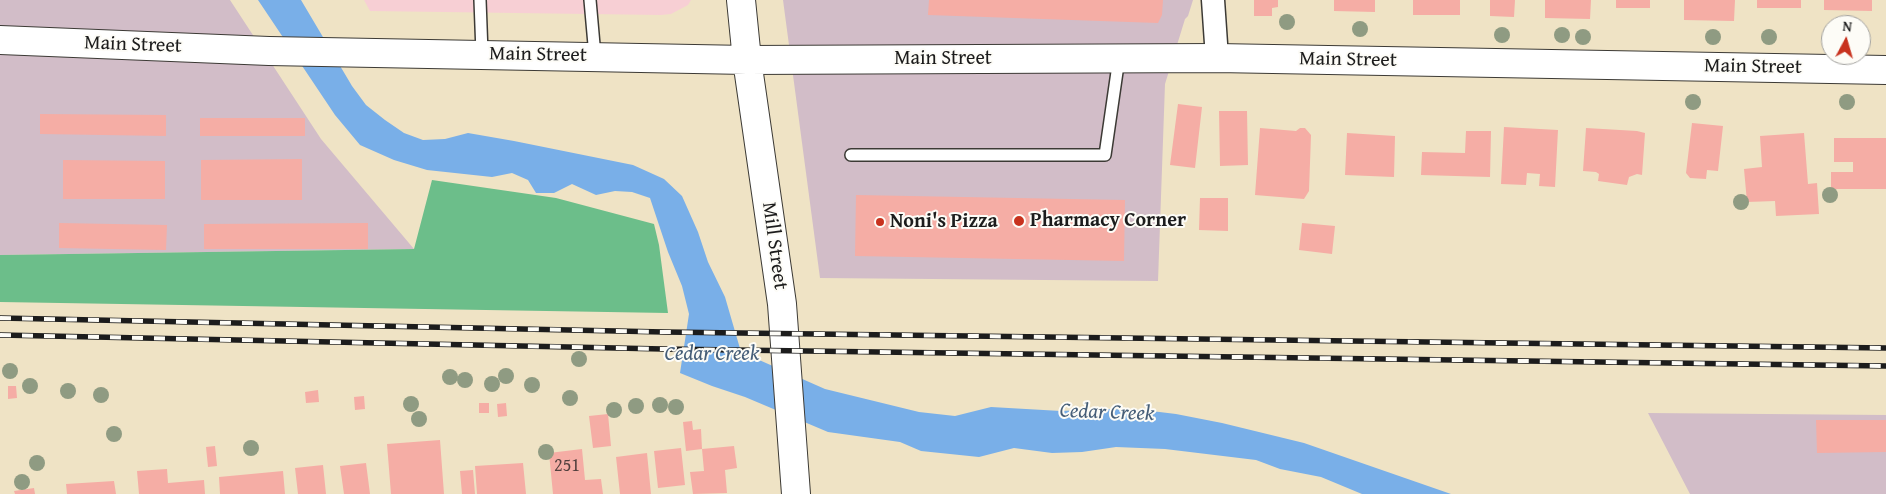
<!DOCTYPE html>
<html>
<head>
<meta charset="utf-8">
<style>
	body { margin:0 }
	#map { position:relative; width:1886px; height:494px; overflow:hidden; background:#efe3c5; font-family:"Gentium Book Plus",serif }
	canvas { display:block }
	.north { position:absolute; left:1821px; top:15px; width:50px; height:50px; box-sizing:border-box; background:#fdfcf7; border:1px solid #a3a29f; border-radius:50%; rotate:6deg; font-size:14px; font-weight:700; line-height:20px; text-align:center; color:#1c1c1c }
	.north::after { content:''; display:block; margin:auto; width:18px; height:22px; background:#c8321e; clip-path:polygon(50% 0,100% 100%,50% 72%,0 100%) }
</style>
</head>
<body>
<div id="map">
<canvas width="1886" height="494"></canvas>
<div class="north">N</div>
</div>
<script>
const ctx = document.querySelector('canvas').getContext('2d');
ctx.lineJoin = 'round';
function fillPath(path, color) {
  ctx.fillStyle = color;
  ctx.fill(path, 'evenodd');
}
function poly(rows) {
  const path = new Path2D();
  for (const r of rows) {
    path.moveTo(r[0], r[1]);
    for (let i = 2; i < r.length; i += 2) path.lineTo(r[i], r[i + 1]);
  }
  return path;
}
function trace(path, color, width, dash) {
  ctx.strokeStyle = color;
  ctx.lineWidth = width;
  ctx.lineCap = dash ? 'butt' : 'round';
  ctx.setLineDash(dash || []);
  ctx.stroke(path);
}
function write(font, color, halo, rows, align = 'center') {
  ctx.font = font + ' "Gentium Book Plus",serif';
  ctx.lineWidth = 4;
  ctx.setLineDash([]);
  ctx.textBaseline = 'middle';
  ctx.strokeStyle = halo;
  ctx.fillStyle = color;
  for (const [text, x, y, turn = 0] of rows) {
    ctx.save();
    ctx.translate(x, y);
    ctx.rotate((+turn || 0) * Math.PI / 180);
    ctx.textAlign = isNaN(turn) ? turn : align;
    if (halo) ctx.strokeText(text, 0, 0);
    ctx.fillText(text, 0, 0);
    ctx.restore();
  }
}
const built = poly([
	[364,0,691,0,688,5,671,14,661,15,370,11]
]);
const industrial = poly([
	[0,0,230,0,321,139,414,249,0,255],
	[783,0,1193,0,1188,16,1185,19,1165,84,1158,281,820,278],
	[1648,413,1886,415,1886,494,1690,494]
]);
const forest = poly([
	[432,180,556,198,654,224,659,245,668,313,0,302,0,255,414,249]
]);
const water = poly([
	[258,0,301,0,352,86,366,105,385,120,404,133,423,140,445,139,468,133,514,141,633,165,664,179,682,196,698,232,708,262,725,297,741,352,825,389,919,412,955,416,991,407,1061,411,1104,409,1143,410,1176,414,1222,423,1304,443,1451,494,1362,494,1321,477,1280,469,1256,460,1165,449,1116,447,1082,452,1052,453,1014,448,979,457,921,451,900,442,828,432,745,397,712,386,680,373,689,314,682,286,668,252,650,198,632,192,615,191,596,195,572,184,554,193,536,193,528,180,512,173,492,177,427,170,394,160,360,145,335,115]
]);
const building = poly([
	[929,0,1163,0,1162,15,1158,23,928,15],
	[1254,0,1278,0,1278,7,1272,8,1272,16,1254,16],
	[1334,0,1375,0,1375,12,1334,11],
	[1413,0,1460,0,1460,15,1413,15],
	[1490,0,1515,0,1514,17,1490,16],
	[1545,0,1591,0,1590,19,1545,18],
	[1616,0,1650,0,1650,8,1616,8],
	[1684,0,1735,0,1734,21,1684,20],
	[1757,0,1801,0,1801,8,1757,8],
	[1824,0,1872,0,1872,11,1824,10],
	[1178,104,1202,107,1195,168,1170,165],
	[1219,111,1247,111,1248,165,1220,166],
	[40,114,166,115,166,136,40,134],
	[200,118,305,118,305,136,200,136],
	[1692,123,1723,126,1718,171,1707,170,1706,179,1690,178,1686,173],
	[1504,127,1558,130,1555,187,1539,186,1540,174,1527,173,1526,185,1501,184],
	[1260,128,1296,131,1300,128,1305,128,1311,135,1309,191,1304,199,1255,195],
	[1586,128,1637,131,1645,133,1642,175,1637,174,1629,177,1627,185,1598,181,1599,174,1596,172,1583,171],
	[1466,131,1491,131,1490,177,1421,175,1422,152,1465,153],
	[1347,133,1395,136,1394,177,1345,175],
	[1804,133,1808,184,1817,183,1819,214,1776,216,1775,201,1747,202,1744,169,1762,167,1760,136],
	[1834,138,1886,138,1886,189,1831,189,1831,172,1853,172,1853,162,1834,162],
	[302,159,302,200,201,200,201,160],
	[63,160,165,161,165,199,63,199],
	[856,195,1125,200,1124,261,855,256],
	[1200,198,1228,198,1228,231,1199,230],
	[59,223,167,225,166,250,59,248],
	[368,223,368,249,204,249,204,224],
	[1302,223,1335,226,1332,254,1299,250],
	[8,386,16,386,17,398,8,399],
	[318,390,319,402,306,403,305,392],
	[364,396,365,409,355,410,354,397],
	[479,403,489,403,489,413,479,413],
	[506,403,507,416,498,417,497,404],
	[608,414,611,446,593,448,589,416],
	[1816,420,1886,420,1886,452,1817,453],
	[692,421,693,430,701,429,702,449,686,451,683,422],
	[440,440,444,494,391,494,387,444],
	[215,446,217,466,208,467,206,447],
	[734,446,737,468,725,470,727,493,693,494,690,472,704,471,702,449],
	[681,448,685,485,658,488,654,451],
	[582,449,585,480,601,479,603,494,553,494,549,453],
	[647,453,651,494,620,494,616,457],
	[366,463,370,494,344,494,340,466],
	[523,463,526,494,477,494,475,466],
	[323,465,326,494,298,494,295,468],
	[167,469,168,483,204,480,205,494,139,494,137,471],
	[473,470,475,494,462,494,460,471],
	[283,471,285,494,220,494,219,477],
	[114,481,116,494,67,494,66,484],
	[34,488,35,494,15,494,14,491]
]);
const lane = poly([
	[480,0,482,53],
	[590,0,595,56],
	[851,155,1105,155,1119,58]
]);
const street = poly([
	[1213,0,1217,58]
]);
const secondary = poly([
	[741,0,747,60,782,304,796,494],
	[0,40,269,51,747,60,1217,58,1886,70]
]);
const rail = poly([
	[0,318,664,332,1886,348],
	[0,335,663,349,1886,366]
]);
const trees = [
	[1287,22],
	[1360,29],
	[1502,35],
	[1562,35],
	[1583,37],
	[1713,37],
	[1769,37],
	[1693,102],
	[1847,102],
	[1830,195],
	[1741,202],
	[579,359],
	[10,371],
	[506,376],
	[450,377],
	[465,380],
	[492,384],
	[532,385],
	[30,386],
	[68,391],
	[101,395],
	[570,398],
	[411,404],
	[660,405],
	[636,406],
	[676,407],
	[614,410],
	[419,419],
	[114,434],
	[251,448],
	[546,452],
	[37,463],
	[22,482]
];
const markers = [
	[1019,221,6,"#c8321e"],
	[880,222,5,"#c8321e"]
];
const numberNames = [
	["251",567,466]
];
const streetNames = [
	["Main Street",133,45,2],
	["Main Street",538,55,1],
	["Main Street",943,59],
	["Main Street",1348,60,1],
	["Main Street",1753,67,1],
	["Mill Street",774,246,82]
];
const poiNames = [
	["Pharmacy Corner",1030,221],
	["Noni's Pizza",890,222]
];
const waterNames = [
	["Cedar Creek",712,355],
	["Cedar Creek",1107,413,2]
];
fillPath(built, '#f7cfd4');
fillPath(industrial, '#d2bdc8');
fillPath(forest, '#6cbe8a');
fillPath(water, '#79afe8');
fillPath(building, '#f5ada5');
trace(lane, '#3c3a35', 14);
trace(street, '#3c3a35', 25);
trace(secondary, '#3c3a35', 30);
trace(lane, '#fff', 11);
trace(street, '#fff', 22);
trace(secondary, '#fff', 28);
trace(rail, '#1c1c1c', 5.5);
trace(rail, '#fdfcf7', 4, [11]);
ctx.fillStyle = '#8f9b82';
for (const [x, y] of trees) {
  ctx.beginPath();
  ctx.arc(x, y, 8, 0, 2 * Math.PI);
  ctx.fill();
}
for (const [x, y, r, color] of markers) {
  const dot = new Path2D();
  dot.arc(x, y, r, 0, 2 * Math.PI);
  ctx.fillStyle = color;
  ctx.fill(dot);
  trace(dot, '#fdfcf7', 2);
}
write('18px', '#52403e', null, numberNames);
write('20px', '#1c1c1c', '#fdfcf7', streetNames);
write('bold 20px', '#1c1c1c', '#fdfcf7', poiNames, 'left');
write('italic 21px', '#465e78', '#fdfcf7', waterNames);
</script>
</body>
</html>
